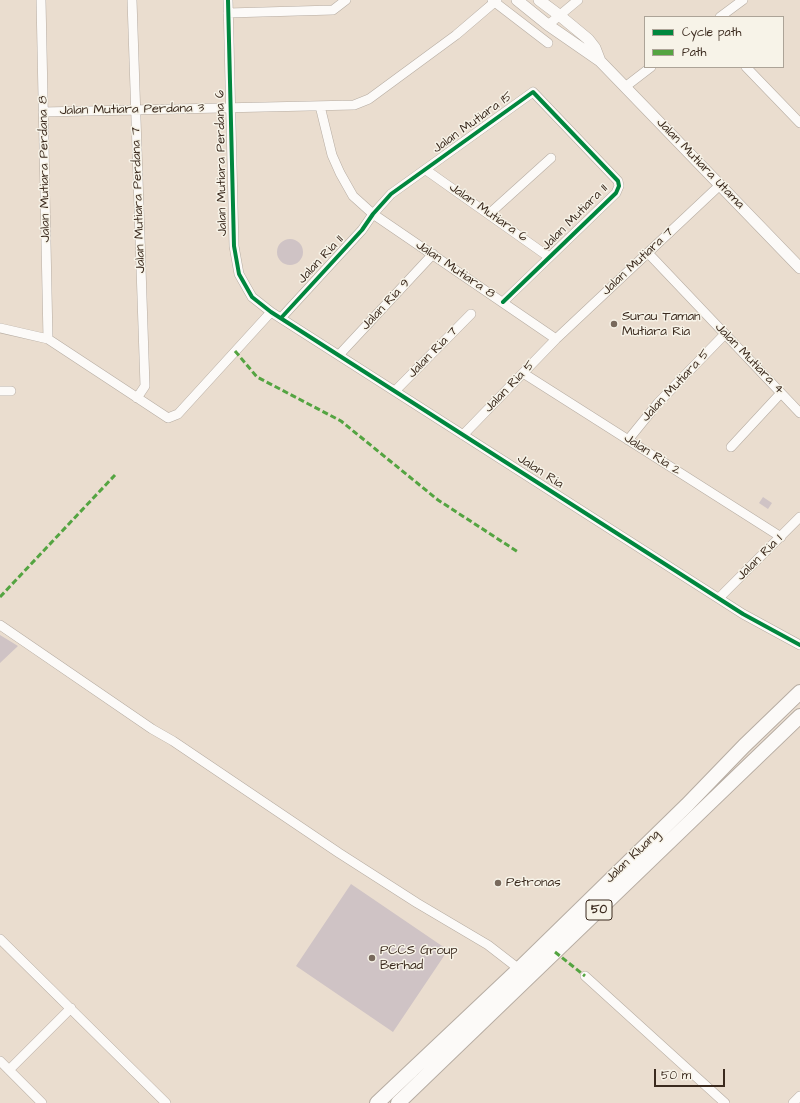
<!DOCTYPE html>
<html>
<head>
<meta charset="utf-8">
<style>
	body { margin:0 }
	#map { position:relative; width:800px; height:1103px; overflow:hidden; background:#eaddcf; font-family:"Architects Daughter",sans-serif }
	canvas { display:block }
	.legend { position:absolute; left:644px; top:16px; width:140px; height:52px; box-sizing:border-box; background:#f7f3e8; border:1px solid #aca397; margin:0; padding:5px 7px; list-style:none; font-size:12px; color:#3b2a1e }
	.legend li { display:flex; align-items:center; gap:8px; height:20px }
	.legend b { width:20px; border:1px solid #aca397 }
	.scale { position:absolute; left:654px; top:1069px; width:71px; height:18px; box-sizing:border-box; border:2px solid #3b2a1e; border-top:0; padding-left:5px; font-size:12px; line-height:14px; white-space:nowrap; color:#3b2a1e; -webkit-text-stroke:3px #f7f3e8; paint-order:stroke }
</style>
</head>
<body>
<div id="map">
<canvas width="800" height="1103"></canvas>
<ul class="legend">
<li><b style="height:5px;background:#00873e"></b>Cycle path</li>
<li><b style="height:5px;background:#54a441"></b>Path</li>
</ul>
<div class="scale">50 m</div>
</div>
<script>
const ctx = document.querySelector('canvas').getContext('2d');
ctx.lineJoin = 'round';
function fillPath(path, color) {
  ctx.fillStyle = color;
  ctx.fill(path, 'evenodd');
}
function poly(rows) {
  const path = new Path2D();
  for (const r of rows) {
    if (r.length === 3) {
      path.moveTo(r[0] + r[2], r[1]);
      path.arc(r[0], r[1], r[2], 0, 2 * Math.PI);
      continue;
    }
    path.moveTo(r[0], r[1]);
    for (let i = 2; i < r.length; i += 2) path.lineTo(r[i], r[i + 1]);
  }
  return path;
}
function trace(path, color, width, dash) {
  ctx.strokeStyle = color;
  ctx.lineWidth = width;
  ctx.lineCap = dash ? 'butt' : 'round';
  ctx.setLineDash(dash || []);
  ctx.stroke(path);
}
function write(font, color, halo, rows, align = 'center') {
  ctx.font = font + ' "Architects Daughter",sans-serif';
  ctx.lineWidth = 3;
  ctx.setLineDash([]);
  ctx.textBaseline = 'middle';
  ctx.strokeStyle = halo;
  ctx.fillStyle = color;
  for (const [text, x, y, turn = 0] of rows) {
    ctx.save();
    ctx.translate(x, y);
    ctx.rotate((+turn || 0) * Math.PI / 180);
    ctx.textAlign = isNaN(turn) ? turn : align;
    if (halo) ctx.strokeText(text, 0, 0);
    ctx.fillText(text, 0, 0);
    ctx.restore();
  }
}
const building = poly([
	[290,252,13],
	[763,497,772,503,768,509,759,503],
	[0,635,18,646,0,663],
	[351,884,448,950,393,1032,296,966]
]);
const minor = poly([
	[41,0,48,339],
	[132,0,145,386,137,398],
	[228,0,234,246,239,274,252,297,271,312,743,614,800,645],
	[492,0,548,43],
	[228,13,333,10,346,0],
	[720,17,743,0],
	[548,25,578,0],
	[746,67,800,123],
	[625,87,651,67],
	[320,106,332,155,340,173,353,196,373,214,556,339],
	[43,112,354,105,369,99,456,35,497,0],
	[426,170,549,257],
	[489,214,551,158],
	[648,253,800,413],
	[281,318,362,230,373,214,391,194,533,92,618,181,619,186,616,193,503,302],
	[0,328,48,339,168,418,178,414,271,312],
	[339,355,433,254],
	[523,373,781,537],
	[0,391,11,391],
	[395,391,471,314],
	[463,435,556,339,720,185],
	[628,440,658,403,725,334],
	[731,447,781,393],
	[719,598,800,517],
	[0,625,152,729,173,741,339,853,417,903,488,945,519,969],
	[0,939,166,1103],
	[585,976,725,1103],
	[0,1061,42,1103],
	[9,1070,71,1008],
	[793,1103,800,1096]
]);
const tertiary = poly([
	[517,0,548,25,600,61,800,268],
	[539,0,559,15,588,39,595,48,600,61]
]);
const trunk = poly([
	[377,1103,519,969,687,805,744,746,800,692],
	[398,1103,800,716]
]);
const quiet = poly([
	[235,351,257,377,341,421,438,500,518,552],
	[0,597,115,475],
	[555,952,585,976]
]);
const cycleway = poly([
	[228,0,234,246,239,274,252,297,271,312,743,614,800,645],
	[281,318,362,230,373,214,391,194,533,92,618,181,619,186,616,193,503,302]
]);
const markers = [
	[614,324,4,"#78695c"],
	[498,883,4,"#78695c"],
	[372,958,4,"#78695c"]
];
const shields = [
	[599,910,26]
];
const shieldNames = [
	["50",599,910]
];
const streetNames = [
	["Jalan Mutiara Perdana 3",132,110,-1],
	["Jalan Mutiara 15",473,123,-36],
	["Jalan Mutiara Perdana 6",222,163,-91],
	["Jalan Mutiara Utama",700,164,46],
	["Jalan Mutiara Perdana 8",45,169,-91],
	["Jalan Mutiara Perdana 7",139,200,-92],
	["Jalan Mutiara 6",488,213,35],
	["Jalan Mutiara 11",575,218,-45],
	["Jalan Ria 11",321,260,-47],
	["Jalan Mutiara 7",638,262,-43],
	["Jalan Mutiara 8",455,270,34],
	["Jalan Ria 9",386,305,-47],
	["Jalan Ria 7",433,353,-46],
	["Jalan Mutiara 4",749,359,46],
	["Jalan Mutiara 5",676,386,-47],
	["Jalan Ria 5",510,387,-46],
	["Jalan Ria 2",652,455,33],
	["Jalan Ria",540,472,33],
	["Jalan Ria 1",760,558,-45],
	["Jalan Kluang",633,857,-44]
];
const poiNames = [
	["Surau Taman",622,317],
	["Mutiara Ria",622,332],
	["Petronas",506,883],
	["PCCS Group",380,951],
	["Berhad",380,966]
];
fillPath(building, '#cfc3c5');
trace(minor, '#b6aca2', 10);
trace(tertiary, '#b6aca2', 12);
trace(trunk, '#b6aca2', 16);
trace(minor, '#fcfaf8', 9);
trace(tertiary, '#fcfaf8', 11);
trace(trunk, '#fcfaf8', 14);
trace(quiet, '#54a441', 3, [6, 3]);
trace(cycleway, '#00873e', 4);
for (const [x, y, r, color] of markers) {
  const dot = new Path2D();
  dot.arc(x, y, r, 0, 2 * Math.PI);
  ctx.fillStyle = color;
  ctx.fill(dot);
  trace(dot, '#f7f3e8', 1.5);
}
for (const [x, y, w] of shields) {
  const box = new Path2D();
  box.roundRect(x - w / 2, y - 10, w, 20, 3);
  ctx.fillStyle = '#f7f3e8';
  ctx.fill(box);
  trace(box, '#3b2a1e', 1);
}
write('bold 12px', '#3b2a1e', null, shieldNames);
write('13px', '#3b2a1e', '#f7f3e8', streetNames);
write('13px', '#3b2a1e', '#f7f3e8', poiNames, 'left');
</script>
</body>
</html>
